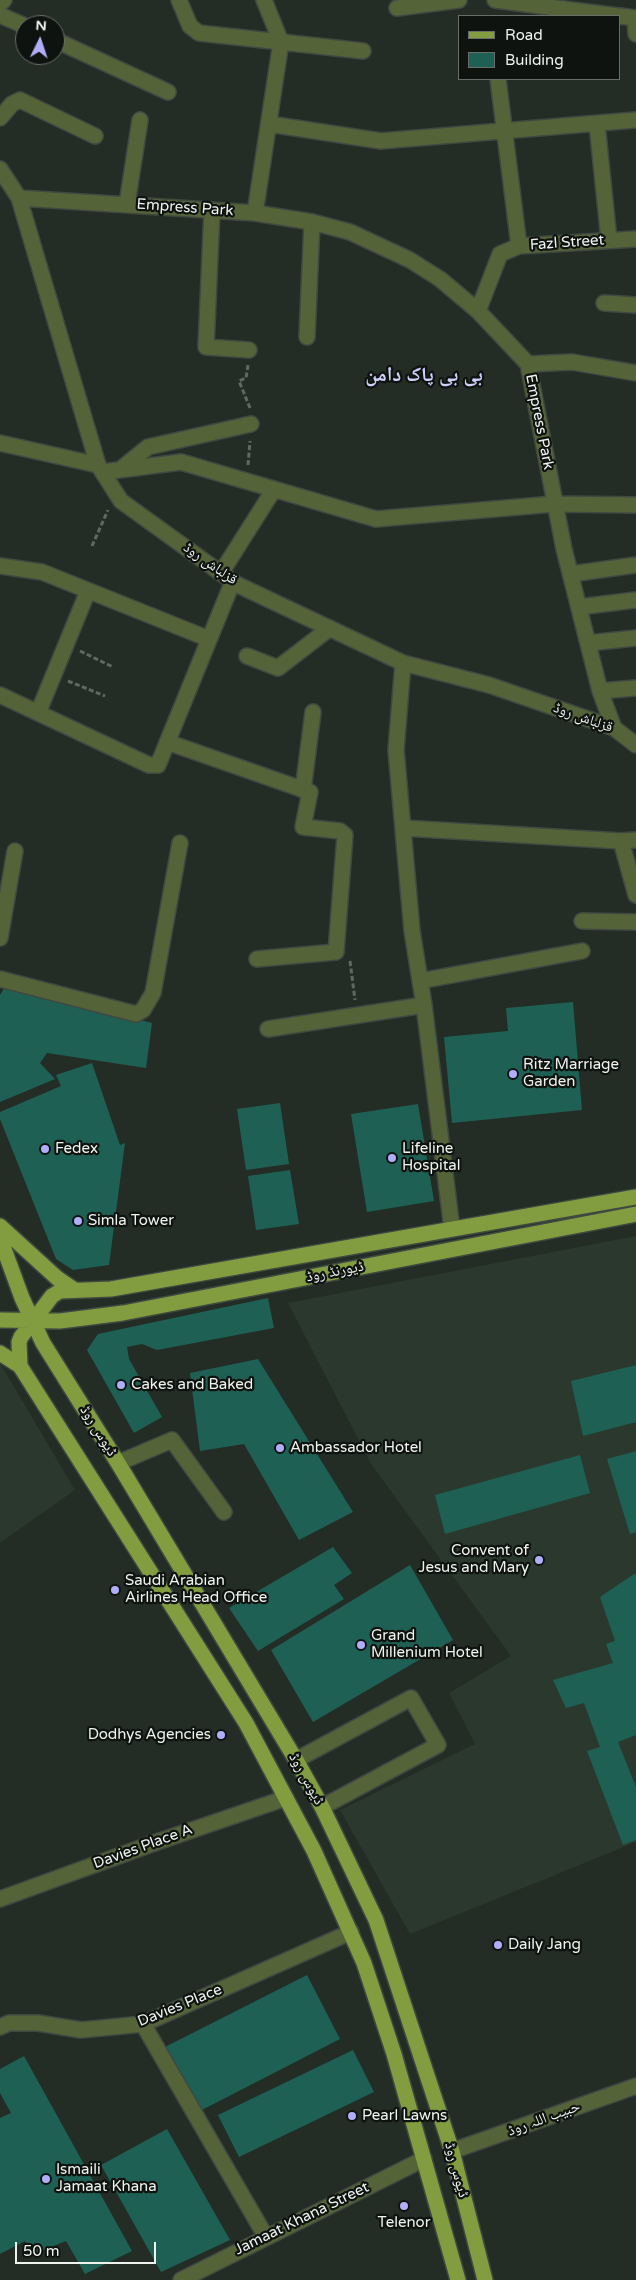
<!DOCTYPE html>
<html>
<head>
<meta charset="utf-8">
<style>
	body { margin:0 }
	#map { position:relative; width:636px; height:2280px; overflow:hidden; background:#232c25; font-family:"Varela Round",sans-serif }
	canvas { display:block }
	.legend { position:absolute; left:458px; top:15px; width:162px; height:65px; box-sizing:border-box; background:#0f1310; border:1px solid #686d69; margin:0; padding:6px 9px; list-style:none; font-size:15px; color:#eef3ef }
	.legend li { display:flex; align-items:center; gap:10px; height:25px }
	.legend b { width:25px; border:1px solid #686d69 }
	.north { position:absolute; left:15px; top:15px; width:50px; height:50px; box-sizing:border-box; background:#0f1310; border:1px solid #686d69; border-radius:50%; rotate:4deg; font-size:14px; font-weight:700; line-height:20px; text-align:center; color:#eef3ef }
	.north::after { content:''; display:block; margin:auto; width:18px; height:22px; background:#b0aefa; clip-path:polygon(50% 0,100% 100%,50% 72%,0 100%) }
	.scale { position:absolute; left:15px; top:2242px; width:141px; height:22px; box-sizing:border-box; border:2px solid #eef3ef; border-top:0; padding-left:6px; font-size:15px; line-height:18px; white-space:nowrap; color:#eef3ef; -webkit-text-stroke:4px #0f1310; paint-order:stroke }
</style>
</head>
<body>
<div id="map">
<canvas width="636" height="2280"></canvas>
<ul class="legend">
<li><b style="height:6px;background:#819d3f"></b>Road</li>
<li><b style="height:14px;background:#1e6154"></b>Building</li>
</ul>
<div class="north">N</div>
<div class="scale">50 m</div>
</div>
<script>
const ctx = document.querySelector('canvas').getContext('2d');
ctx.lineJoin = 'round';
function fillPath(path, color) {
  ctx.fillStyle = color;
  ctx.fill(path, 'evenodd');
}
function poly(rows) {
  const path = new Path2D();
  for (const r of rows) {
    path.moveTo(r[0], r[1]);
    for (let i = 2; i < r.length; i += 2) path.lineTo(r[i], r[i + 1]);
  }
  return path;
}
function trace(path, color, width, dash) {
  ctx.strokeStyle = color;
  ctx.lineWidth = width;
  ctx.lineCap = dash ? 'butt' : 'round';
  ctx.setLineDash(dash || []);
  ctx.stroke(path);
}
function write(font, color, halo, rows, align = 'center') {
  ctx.font = font + ' "Varela Round","Noto Naskh Arabic",sans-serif';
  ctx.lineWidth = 4.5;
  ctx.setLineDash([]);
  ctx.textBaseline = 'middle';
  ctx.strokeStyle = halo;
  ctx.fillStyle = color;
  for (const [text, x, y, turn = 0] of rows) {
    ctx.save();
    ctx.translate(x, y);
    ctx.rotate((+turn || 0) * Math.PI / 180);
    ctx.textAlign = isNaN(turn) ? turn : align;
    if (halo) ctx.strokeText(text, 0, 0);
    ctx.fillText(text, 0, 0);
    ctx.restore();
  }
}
const built = poly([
	[636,1236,636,1842,410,1934,340,1810,475,1744,449,1693,511,1656,371,1464,288,1303],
	[0,1363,75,1490,0,1543]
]);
const building = poly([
	[6,985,152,1023,146,1068,47,1053,40,1063,55,1079,0,1102,0,995],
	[573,1002,582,1110,452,1123,444,1037,508,1031,506,1008],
	[92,1063,120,1145,125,1143,109,1265,73,1270,56,1259,0,1119,0,1112,61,1086,56,1075],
	[280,1103,289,1164,246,1170,237,1109],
	[418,1104,434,1201,367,1212,351,1114],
	[290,1170,299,1224,256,1230,248,1176],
	[268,1298,274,1328,157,1350,142,1344,127,1347,129,1359,162,1417,134,1433,87,1350,98,1334],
	[258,1359,353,1512,299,1540,244,1444,200,1451,190,1373],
	[636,1365,636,1422,583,1436,571,1381],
	[636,1451,636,1532,630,1534,607,1459],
	[580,1455,590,1493,445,1534,435,1495],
	[333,1547,352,1573,334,1585,344,1599,258,1651,229,1608],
	[410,1565,453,1640,313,1722,271,1650],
	[634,1574,636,1574,636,1735,618,1742,636,1787,636,1840,623,1845,587,1751,600,1747,584,1703,566,1708,553,1680,613,1663,606,1644,615,1641,600,1597],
	[307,1975,340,2039,198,2112,165,2047],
	[353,2050,374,2092,239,2157,218,2115],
	[24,2056,132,2251,85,2274,66,2241,33,2254,25,2241,0,2254,0,2118,11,2113,0,2093,0,2069],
	[167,2129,230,2240,161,2272,101,2165]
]);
const path = poly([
	[248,365,246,378,239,381,250,408],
	[248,465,250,441],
	[92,546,108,510],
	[80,651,113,667],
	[68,681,105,696],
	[350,961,355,1000]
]);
const minor = poly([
	[179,0,190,26,199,33,363,51],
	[495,0,618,16],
	[0,4,4,0],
	[397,8,459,0],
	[0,15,25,26],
	[620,16,635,18,636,34],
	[55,40,168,92],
	[498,79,519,246],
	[0,118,12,104,20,100,95,136],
	[269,124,381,141,636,120],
	[597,124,609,240],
	[0,169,19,198,98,465,121,501,236,584,403,663,489,685,614,728,636,745],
	[19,198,255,213,312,222,350,232,410,260,440,279,478,311,528,364,564,549,600,691,614,728],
	[127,204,140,120],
	[212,210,206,347,249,350],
	[255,213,281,42,264,0],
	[604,303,636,305],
	[478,311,500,254,519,246,636,239],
	[307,337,312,222],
	[528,364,572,362,636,373],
	[0,443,98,465],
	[121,469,148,447,251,424],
	[103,472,181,462,376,519,554,504,636,505],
	[0,566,42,572,209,639],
	[221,573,271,494],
	[571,574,636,565],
	[579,607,636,600],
	[588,643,636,638],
	[247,656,278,668,330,628],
	[403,663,396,750,412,931,424,1005,452,1229],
	[600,691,636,688],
	[0,695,149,765,158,765,233,581],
	[38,713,88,591],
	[167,742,310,792,303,827,340,831,345,835,336,952,257,959],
	[303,790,313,712],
	[403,828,621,841,636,840],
	[621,841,636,895],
	[582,921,636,922],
	[0,938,15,851],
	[0,979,136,1014,143,1010,153,993,180,843],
	[420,981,582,951],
	[268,1029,424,1005],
	[118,1463,172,1440,224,1512],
	[296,1760,411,1698,438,1745,322,1807],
	[0,1899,157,1842,286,1798],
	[143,2024,266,2237],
	[0,2027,9,2023,38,2023,81,2030,143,2024,351,1932],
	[452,2151,636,2086],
	[181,2280,424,2159]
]);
const major = poly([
	[0,1226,57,1278,73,1289],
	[0,1238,22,1298,43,1343,118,1463,296,1760,322,1807,376,1920,452,2151,485,2280],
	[0,1320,60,1321,123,1313,636,1214],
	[0,1353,20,1366,246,1723,314,1851,364,1963,394,2054,458,2280],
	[20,1366,19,1342,21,1337,52,1296,60,1291,111,1289,636,1197]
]);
const markers = [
	[513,1074,5,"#b0aefa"],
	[45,1149,5,"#b0aefa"],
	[392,1158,5,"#b0aefa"],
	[78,1221,5,"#b0aefa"],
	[121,1385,5,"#b0aefa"],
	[280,1448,5,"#b0aefa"],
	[539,1560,5,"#b0aefa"],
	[115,1590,5,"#b0aefa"],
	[361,1645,5,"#b0aefa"],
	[221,1735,5,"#b0aefa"],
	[498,1945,5,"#b0aefa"],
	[352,2116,5,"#b0aefa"],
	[46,2179,5,"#b0aefa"],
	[404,2206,5,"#b0aefa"]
];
const streetNames = [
	["Empress Park",185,208,4],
	["Fazl Street",567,243,-4],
	["Empress Park",539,422,79],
	["قزلباش روڈ",210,564,35],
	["قزلباش روڈ",583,718,20],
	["ڈیورنڈ روڈ",335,1272,-11],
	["ڈیوس روڈ",98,1431,58],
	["ڈیوس روڈ",306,1779,61],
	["Davies Place A",143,1847,-20],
	["Davies Place",180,2006,-22],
	["حبیب اللہ روڈ",544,2119,-20],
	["ڈیوس روڈ",456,2170,75],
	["Jamaat Khana Street",302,2219,-26]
];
const poiNames = [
	["Ritz Marriage",523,1065],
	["Garden",523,1082],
	["Fedex",55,1149],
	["Lifeline",402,1149],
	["Hospital",402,1166],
	["Simla Tower",88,1221],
	["Cakes and Baked",131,1385],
	["Ambassador Hotel",290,1448],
	["Convent of",529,1551,"right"],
	["Jesus and Mary",529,1568,"right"],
	["Saudi Arabian",125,1581],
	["Airlines Head Office",125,1598],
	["Grand",371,1636],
	["Millenium Hotel",371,1653],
	["Dodhys Agencies",211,1735,"right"],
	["Daily Jang",508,1945],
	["Pearl Lawns",362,2116],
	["Ismaili",56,2170],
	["Jamaat Khana",56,2187],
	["Telenor",404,2223,"center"]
];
const districtNames = [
	["بی بی پاک دامن",424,376]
];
fillPath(built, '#2b382d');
fillPath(building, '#1e6154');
trace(minor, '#3f4841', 18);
trace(major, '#3f4841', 18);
trace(path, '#606862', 3, [5, 2.5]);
trace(minor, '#556339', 15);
trace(major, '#819d3f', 15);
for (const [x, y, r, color] of markers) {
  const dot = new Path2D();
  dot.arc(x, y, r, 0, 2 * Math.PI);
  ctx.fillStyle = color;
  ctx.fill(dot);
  trace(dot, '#0f1310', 2);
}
write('15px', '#eef3ef', '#0f1310', streetNames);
write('15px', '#eef3ef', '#0f1310', poiNames, 'left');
write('bold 20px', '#cecffa', '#0f1310', districtNames);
</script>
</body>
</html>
